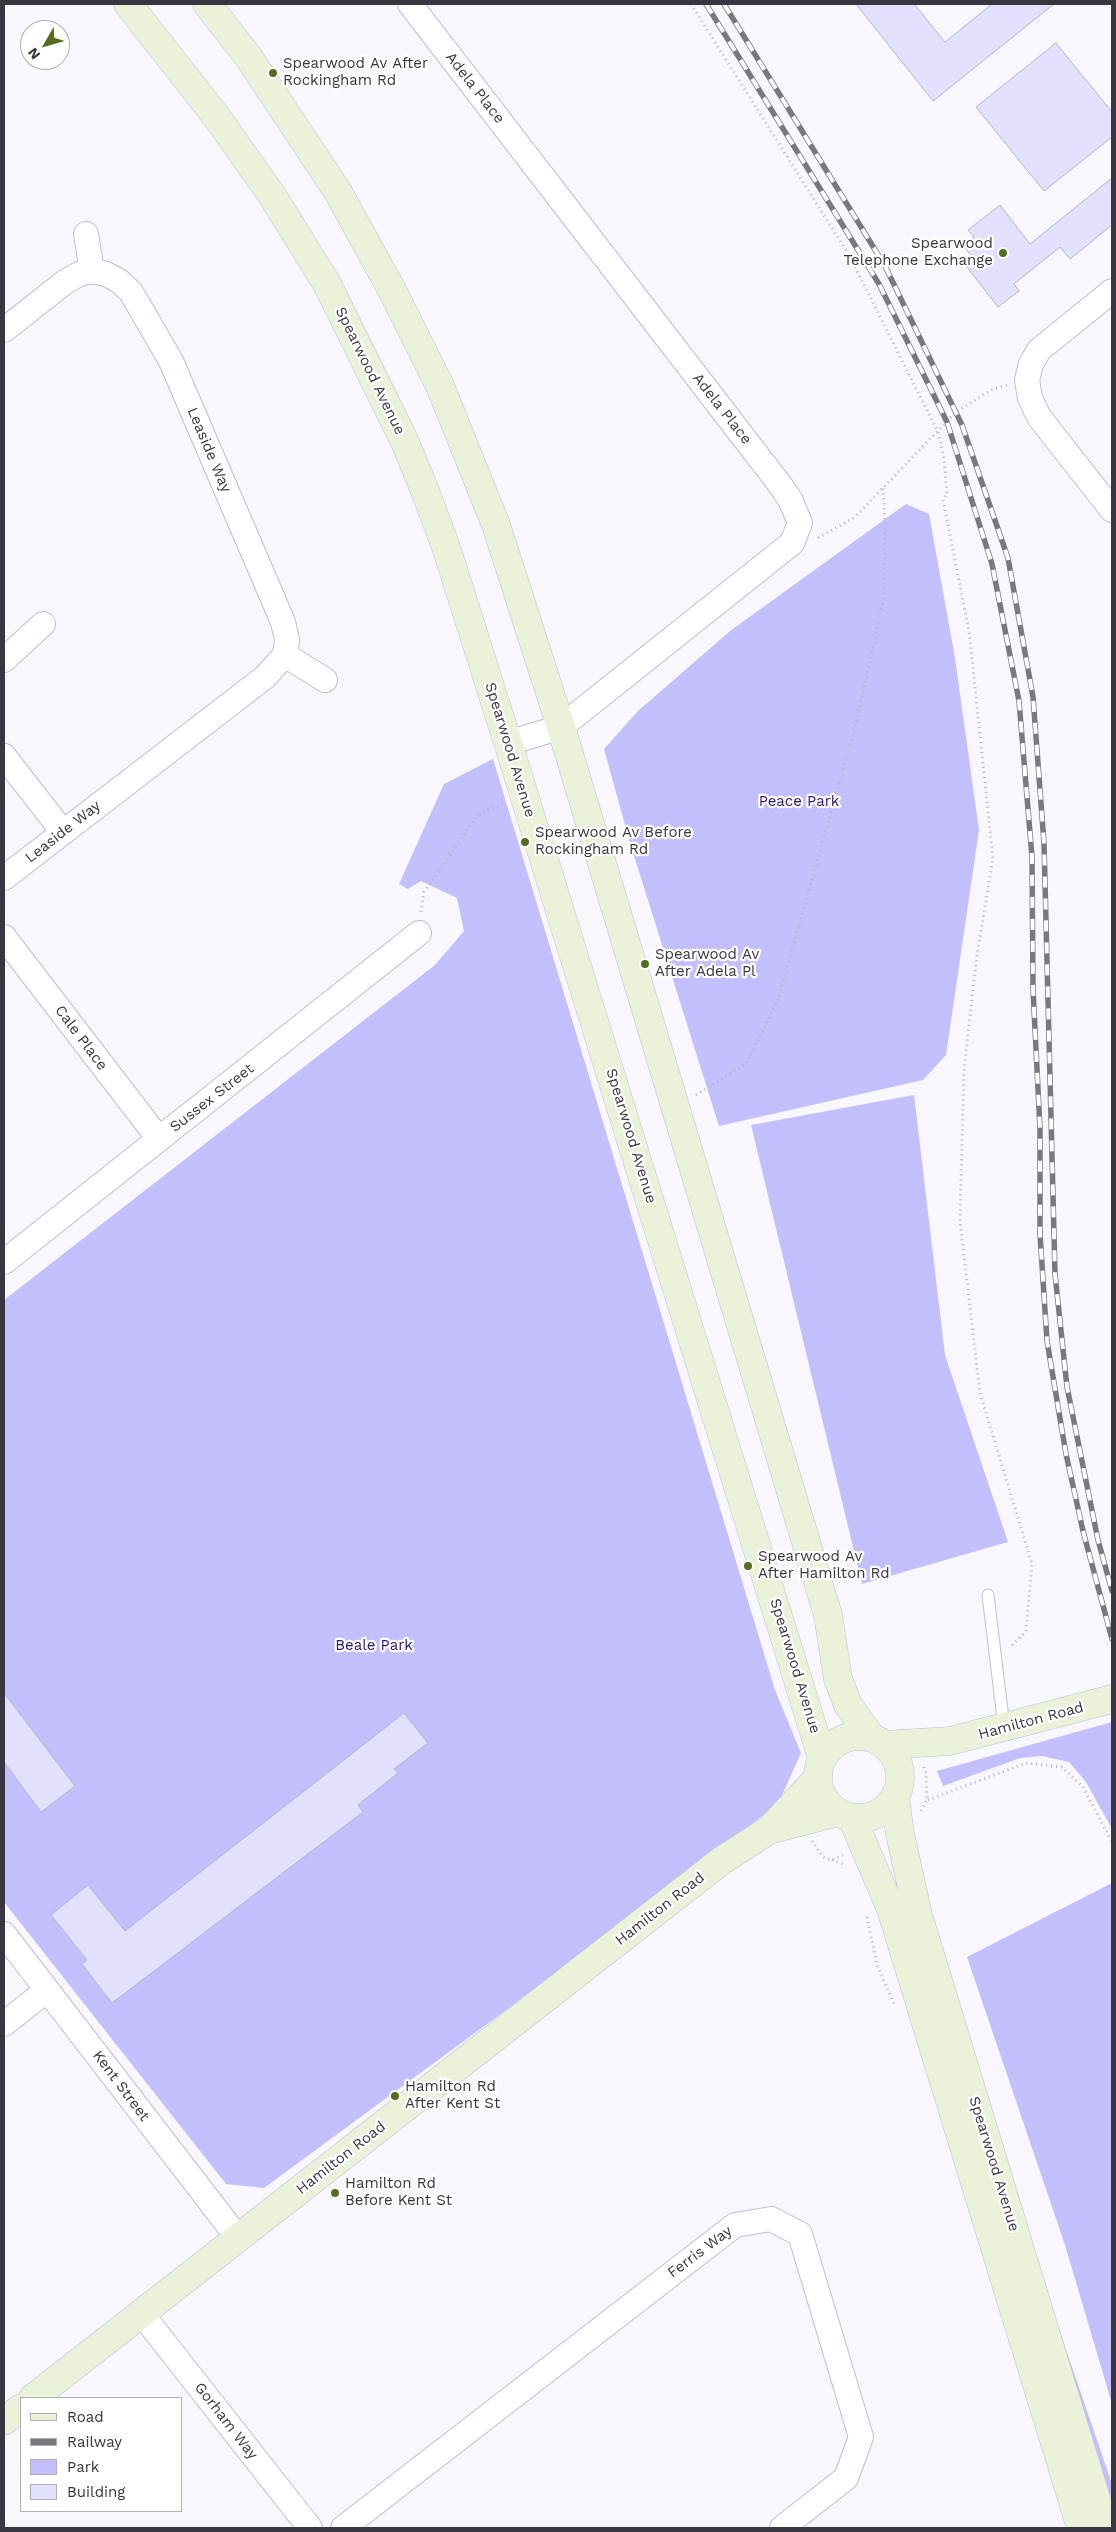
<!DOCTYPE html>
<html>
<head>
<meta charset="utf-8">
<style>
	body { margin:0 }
	#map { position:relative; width:1116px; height:2532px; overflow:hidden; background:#f7f7fd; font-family:"Work Sans",sans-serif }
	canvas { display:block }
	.frame { position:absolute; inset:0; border:5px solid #373742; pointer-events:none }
	.legend { position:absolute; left:20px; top:2397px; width:162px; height:115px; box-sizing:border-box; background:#fff; border:1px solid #afafb3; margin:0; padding:6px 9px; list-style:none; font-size:15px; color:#373742 }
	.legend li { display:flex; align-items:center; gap:10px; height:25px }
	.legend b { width:25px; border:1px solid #afafb3 }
	.north { position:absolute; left:20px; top:20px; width:50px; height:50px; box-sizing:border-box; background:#fff; border:1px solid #afafb3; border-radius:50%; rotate:232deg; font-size:14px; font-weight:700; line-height:20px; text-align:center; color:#373742 }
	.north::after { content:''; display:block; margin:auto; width:18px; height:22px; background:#566d1e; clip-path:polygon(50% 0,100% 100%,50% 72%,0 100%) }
</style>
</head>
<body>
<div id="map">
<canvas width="1116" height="2532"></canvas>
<div class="frame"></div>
<ul class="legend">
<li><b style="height:6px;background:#eaf3da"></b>Road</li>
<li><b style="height:6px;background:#787881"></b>Railway</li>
<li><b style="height:14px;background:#c2bffc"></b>Park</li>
<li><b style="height:14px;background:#e1e0fd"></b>Building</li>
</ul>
<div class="north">N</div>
</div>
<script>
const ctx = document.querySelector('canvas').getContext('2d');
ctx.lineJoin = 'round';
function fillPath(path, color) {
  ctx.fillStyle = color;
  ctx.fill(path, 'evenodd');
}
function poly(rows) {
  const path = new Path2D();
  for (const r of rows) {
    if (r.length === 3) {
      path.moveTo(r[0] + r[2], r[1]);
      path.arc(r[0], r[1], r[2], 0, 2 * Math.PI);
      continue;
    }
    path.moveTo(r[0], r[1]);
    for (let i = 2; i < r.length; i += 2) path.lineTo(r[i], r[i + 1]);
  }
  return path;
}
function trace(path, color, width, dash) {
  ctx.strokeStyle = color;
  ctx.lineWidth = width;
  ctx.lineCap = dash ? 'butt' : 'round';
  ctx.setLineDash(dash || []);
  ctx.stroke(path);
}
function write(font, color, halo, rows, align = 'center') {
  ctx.font = font + ' "Work Sans",sans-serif';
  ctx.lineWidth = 4.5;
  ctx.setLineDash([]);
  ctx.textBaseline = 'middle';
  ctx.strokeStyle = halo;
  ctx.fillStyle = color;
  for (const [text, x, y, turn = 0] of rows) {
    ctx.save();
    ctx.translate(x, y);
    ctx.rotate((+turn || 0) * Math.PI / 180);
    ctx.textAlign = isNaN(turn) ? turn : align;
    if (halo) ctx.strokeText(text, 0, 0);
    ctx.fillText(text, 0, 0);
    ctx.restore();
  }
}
const green = poly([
	[906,504,929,514,955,658,979,830,946,1055,923,1080,719,1126,630,843,604,749,638,711,730,631],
	[493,759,775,1690,801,1753,778,1804,498,2016,264,2188,226,2184,4,1902,4,1300,435,965,464,931,457,898,421,881,408,889,399,884,444,784],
	[914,1095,945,1355,1008,1542,862,1584,751,1125],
	[1112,1722,1112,1829,1086,1782,1069,1762,1042,1756,1020,1758,943,1786,937,1771],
	[1112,1883,1112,2404,1065,2245,967,1957],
	[1056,2320,1112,2484,1112,2518]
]);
const building = poly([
	[856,4,914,4,945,42,992,4,1054,4,933,101,856,4],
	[1056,43,1112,112,1112,137,1044,191,976,107,1056,43],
	[1112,178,1112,225,1070,259,1060,247,1014,284,1019,291,998,307,967,267,975,260,963,246,974,237,968,230,1000,205,1030,244,1112,178],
	[4,1693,75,1786,41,1812,4,1762,4,1693],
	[404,1713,428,1743,394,1769,398,1773,358,1805,363,1812,112,2003,82,1964,87,1960,51,1915,88,1885,125,1931,404,1713]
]);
const path = poly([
	[691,4,849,255,938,432,944,459,947,494,943,500,969,631,993,858,977,955,964,1069,960,1221,980,1393,1032,1564,1026,1632,1009,1648],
	[818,538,855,517,956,412,991,390,1007,385],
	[421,912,424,892,475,819,486,811,503,804],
	[696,1095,746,1064,778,1000,857,720,884,597,885,519,883,488],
	[928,1800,1026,1763,1062,1767,1083,1787,1112,1842],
	[921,1811,927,1800,926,1773,923,1765],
	[812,1841,823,1857,832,1860,843,1855],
	[832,1860,846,1865],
	[867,1917,877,1965,894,2004]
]);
const service = poly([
	[988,1595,1004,1727]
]);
const minor = poly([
	[410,4,781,486,791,501,800,523,792,543,561,727,508,743],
	[86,234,92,271],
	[1112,291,1039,350,1031,364,1027,380,1030,398,1039,417,1112,510],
	[4,330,65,282,79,274,92,271,106,274,119,281,131,292,171,361,283,622,287,640,285,655,265,677,4,878],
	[285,655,325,680],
	[4,660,43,624],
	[4,756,63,832],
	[4,937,159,1139],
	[4,1262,419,933],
	[4,1934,238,2238],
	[4,2024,47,1990],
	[141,2313,310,2528],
	[343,2528,735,2225,771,2219,800,2234,861,2437,846,2478,782,2528]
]);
const secondary = poly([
	[128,4,219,120,273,197,327,284,405,442,427,496,446,547,508,743,822,1758],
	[207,4,247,55,338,192,393,292,440,386,496,525,561,727,828,1615,838,1679,848,1705,872,1738],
	[859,1777,41],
	[884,1745,950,1741,1112,1699],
	[895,1797,900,1834,918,1915,1105,2528],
	[852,1818,891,1909,1081,2528],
	[769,1830,838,1812],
	[33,2398,721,1861,769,1830,818,1778],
	[4,2421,21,2408]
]);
const rail = poly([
	[706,4,879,284,947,422,992,564,1019,701,1032,857,1033,989,1040,1129,1040,1234,1047,1341,1066,1454,1083,1531,1112,1639],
	[724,4,885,266,962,425,1008,558,1033,697,1044,843,1055,1274,1067,1387,1098,1540,1112,1591]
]);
const markers = [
	[273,73,5,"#566d1e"],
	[1003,253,5,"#566d1e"],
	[525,842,5,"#566d1e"],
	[645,964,5,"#566d1e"],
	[748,1566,5,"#566d1e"],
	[395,2096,5,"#566d1e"],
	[335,2193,5,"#566d1e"]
];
const poiNames = [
	["Spearwood Av After",283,64],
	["Rockingham Rd",283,81],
	["Spearwood",993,244,"right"],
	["Telephone Exchange",993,261,"right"],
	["Spearwood Av Before",535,833],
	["Rockingham Rd",535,850],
	["Spearwood Av",655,955],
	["After Adela Pl",655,972],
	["Spearwood Av",758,1557],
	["After Hamilton Rd",758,1574],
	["Hamilton Rd",405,2087],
	["After Kent St",405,2104],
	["Hamilton Rd",345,2184],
	["Before Kent St",345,2201]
];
const streetNames = [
	["Adela Place",475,88,52],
	["Spearwood Avenue",370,371,64],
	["Adela Place",722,409,52],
	["Leaside Way",209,450,67],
	["Spearwood Avenue",510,750,73],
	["Leaside Way",63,832,-38],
	["Cale Place",81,1038,53],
	["Sussex Street",212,1098,-38],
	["Spearwood Avenue",631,1136,73],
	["Spearwood Avenue",795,1666,73],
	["Hamilton Road",1031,1721,-15],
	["Hamilton Road",660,1909,-38],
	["Kent Street",121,2086,53],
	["Hamilton Road",341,2158,-38],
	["Spearwood Avenue",994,2164,73],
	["Ferris Way",700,2252,-37],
	["Gorham Way",226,2421,52]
];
const parkNames = [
	["Peace Park",799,802],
	["Beale Park",374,1646]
];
fillPath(green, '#c2bffc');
fillPath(building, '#e1e0fd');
trace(building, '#b4b3ce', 1);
trace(service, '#bdbdd8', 13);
trace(minor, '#bdbdd8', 26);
trace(secondary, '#bdbdd8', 29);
trace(path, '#b5b5bd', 3, [1, 4]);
trace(service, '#fff', 11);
trace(minor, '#fff', 24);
trace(secondary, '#eaf3da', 28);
trace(rail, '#787881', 5.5);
trace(rail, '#fff', 4, [11]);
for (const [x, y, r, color] of markers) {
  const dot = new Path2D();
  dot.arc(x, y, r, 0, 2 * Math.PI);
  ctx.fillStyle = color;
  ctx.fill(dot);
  trace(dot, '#fff', 2);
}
write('15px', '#373742', '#fff', poiNames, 'left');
write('15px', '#373742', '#fff', streetNames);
write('15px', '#2b1766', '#fff', parkNames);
</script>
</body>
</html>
